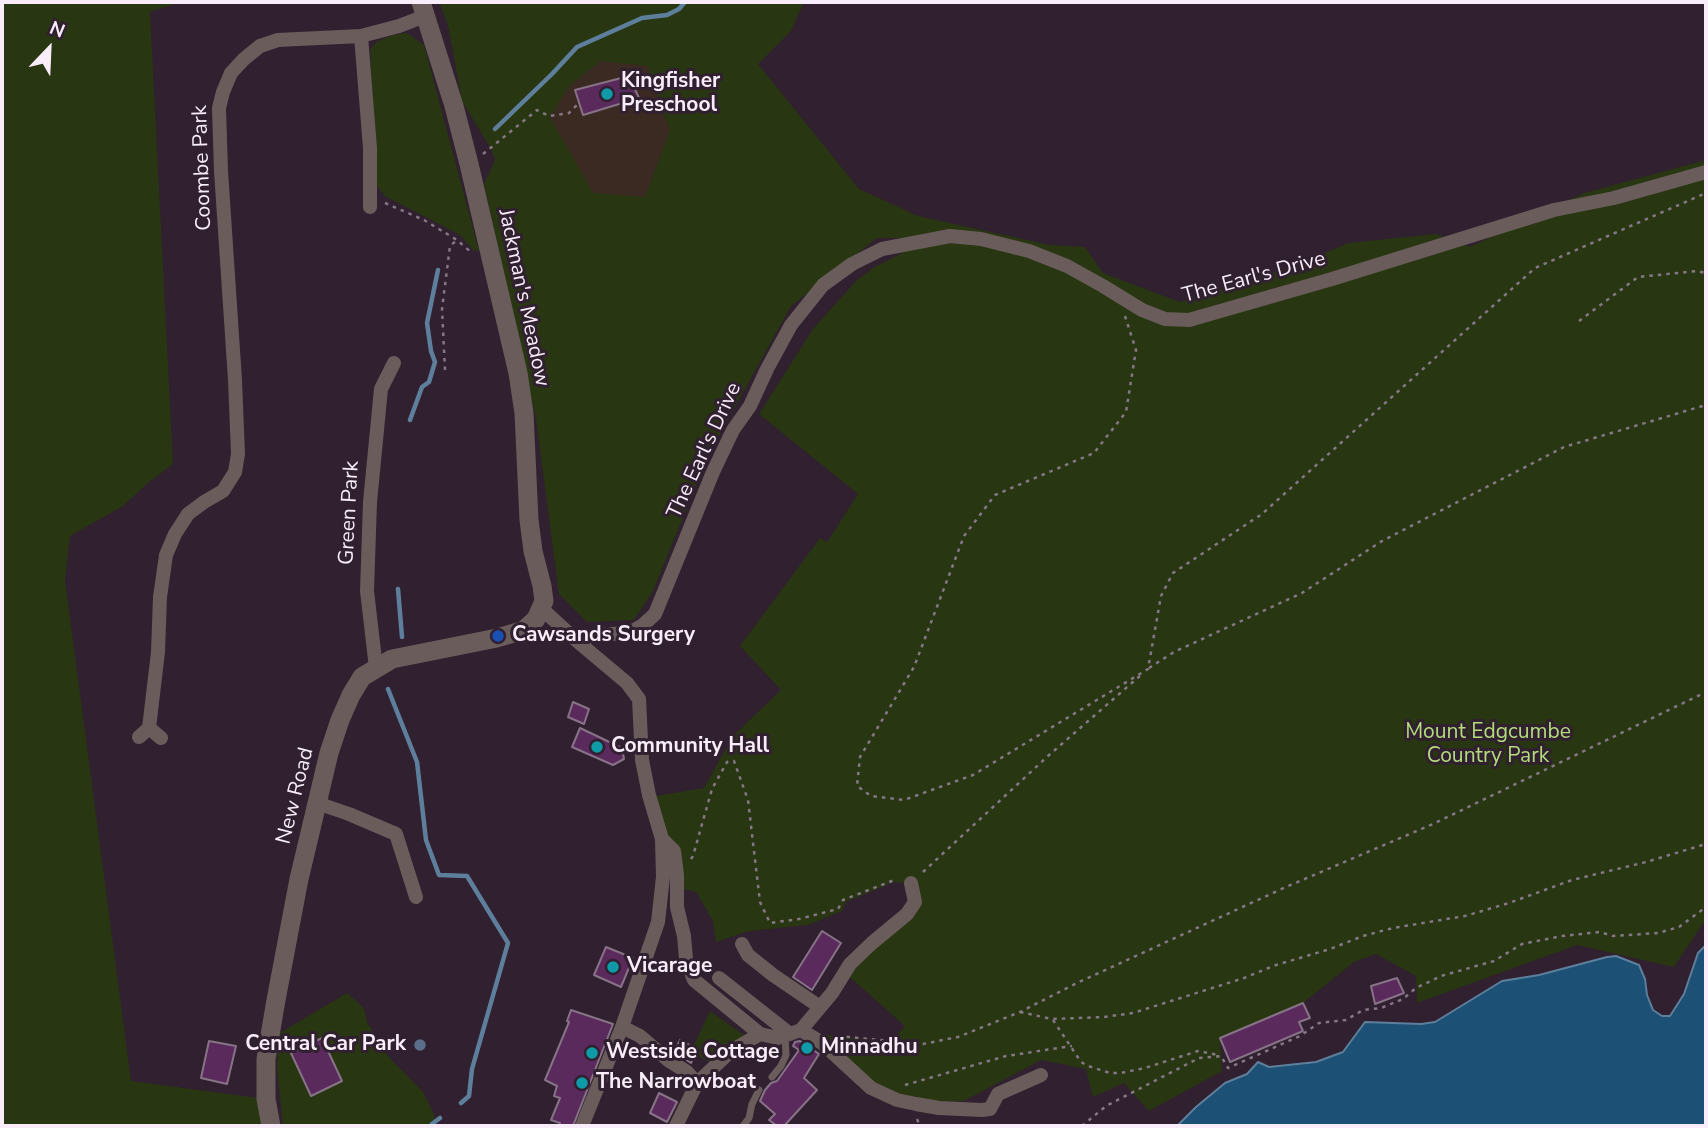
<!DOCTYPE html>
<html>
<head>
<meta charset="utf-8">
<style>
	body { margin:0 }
	#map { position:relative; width:1708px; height:1128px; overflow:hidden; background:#302030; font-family:"Nunito Sans",sans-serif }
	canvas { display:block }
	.frame { position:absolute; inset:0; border:4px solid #f8edf8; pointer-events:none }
	.north { position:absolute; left:14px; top:14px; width:70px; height:70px; -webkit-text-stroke:5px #302030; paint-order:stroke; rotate:23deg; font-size:19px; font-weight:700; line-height:28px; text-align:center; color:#f8edf8 }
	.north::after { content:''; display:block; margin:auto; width:24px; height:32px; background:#f8edf8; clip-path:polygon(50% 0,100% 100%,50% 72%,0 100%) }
</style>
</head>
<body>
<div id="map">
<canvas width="1708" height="1128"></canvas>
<div class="frame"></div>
<div class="north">N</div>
</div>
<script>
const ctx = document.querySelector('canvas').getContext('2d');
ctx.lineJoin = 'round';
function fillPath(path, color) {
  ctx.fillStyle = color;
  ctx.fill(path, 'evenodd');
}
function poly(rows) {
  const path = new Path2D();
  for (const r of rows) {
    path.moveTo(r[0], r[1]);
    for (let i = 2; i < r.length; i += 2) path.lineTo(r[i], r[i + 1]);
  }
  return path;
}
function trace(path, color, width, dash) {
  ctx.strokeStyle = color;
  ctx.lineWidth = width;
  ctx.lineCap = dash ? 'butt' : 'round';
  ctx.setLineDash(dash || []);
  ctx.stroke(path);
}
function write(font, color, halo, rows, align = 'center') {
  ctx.font = font + ' "Nunito Sans",sans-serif';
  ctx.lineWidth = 6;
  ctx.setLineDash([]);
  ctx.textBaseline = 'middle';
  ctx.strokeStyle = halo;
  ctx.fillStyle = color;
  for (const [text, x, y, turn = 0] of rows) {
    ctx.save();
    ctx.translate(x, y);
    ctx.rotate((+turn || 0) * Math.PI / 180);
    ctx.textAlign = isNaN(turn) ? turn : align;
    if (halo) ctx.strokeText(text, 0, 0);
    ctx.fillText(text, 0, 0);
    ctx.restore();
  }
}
const education = poly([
	[601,61,648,65,670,131,645,197,593,194,549,116,569,86]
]);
const green = poly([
	[2,2,181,2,150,12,173,464,148,483,123,506,70,536,65,580,131,1081,266,1099,271,1126,2,1126],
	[439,2,804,2,791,31,758,64,859,189,918,216,1050,245,1085,247,1103,273,1180,302,1292,267,1348,243,1436,234,1470,247,1584,193,1706,160,1706,919,1674,967,1577,945,1417,1003,1416,976,1376,954,1354,962,1303,1003,1220,1038,1222,1071,1149,1111,1124,1083,1093,1097,1086,1069,1041,1060,964,1101,941,1102,871,1088,822,1043,828,1035,890,1042,905,1026,845,973,907,914,911,884,894,882,846,902,842,911,808,925,749,931,716,942,713,921,696,892,677,887,650,797,704,788,732,737,781,690,740,646,820,538,827,542,858,494,759,414,813,329,857,280,873,268,902,253,908,238,877,238,791,306,709,454,653,591,634,620,587,622,559,594,536,419,484,184,495,160,491,149,462,101,448,25],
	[601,61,648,66,670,131,645,197,593,193,550,117,569,86],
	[407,33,424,45,479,251,473,250,460,235,385,196,377,186,370,49,378,41,393,35],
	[347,993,364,1008,367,1022,388,1056,423,1092,434,1114,435,1126,283,1126,277,1068,278,1034],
	[322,1039,311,1095,291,1053],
	[710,1011,745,1036,711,1063,695,1054,697,1049,693,1047]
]);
const water = poly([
	[1706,945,1706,1126,1177,1126,1196,1107,1225,1083,1247,1074,1258,1062,1269,1067,1316,1062,1343,1052,1365,1022,1421,1024,1435,1022,1502,981,1539,975,1607,957,1616,956,1639,965,1645,979,1647,995,1653,1010,1662,1016,1670,1016,1684,994,1698,953,1706,945]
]);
const stream = poly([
	[495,129,552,74,577,47,642,18,667,15,679,9,685,2],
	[410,420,422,387,429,382,435,362,431,351,427,323,438,270],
	[398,589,402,637],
	[388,689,417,762,426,840,439,875,467,876,508,943,472,1069,469,1096,461,1103],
	[433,1126,432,1124,440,1118]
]);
const building = poly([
	[629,76,639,98,583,115,575,90,629,76],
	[573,702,589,709,584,724,568,717,573,702],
	[580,728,622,748,624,759,613,765,572,747,580,728],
	[822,931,841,943,812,990,793,977,822,931],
	[606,947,633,958,621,987,594,975,606,947],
	[1397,978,1404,993,1375,1004,1371,986,1397,978],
	[1303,1003,1310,1018,1299,1022,1303,1031,1230,1062,1220,1038,1303,1003],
	[571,1010,613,1024,573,1126,559,1126,560,1123,551,1120,560,1098,554,1096,557,1086,545,1080,569,1022,567,1021,571,1010],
	[322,1038,342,1081,311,1096,291,1053,322,1038],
	[680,1040,697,1049,691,1063,674,1052,680,1040],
	[209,1041,236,1046,227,1084,201,1078,209,1041],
	[800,1041,819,1054,804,1078,817,1090,784,1126,777,1126,769,1120,775,1114,760,1101,765,1090,771,1083,777,1081,799,1050,793,1046,795,1042,800,1041],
	[659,1093,677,1102,667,1122,650,1113,659,1093]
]);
const path = poly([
	[483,154,537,110,549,116,569,113,579,103],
	[385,203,424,220,457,240,472,253],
	[1125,316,1136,350,1126,412,1094,453,995,495,964,536,914,667,860,757,857,786,871,796,904,800,973,775,1148,669,1161,596,1173,573,1262,514,1535,268,1706,193],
	[1579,321,1638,277,1697,271,1706,273],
	[445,370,442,309,450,246,457,240],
	[1149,668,1174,652,1302,593,1382,541,1564,447,1706,405],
	[691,859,693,856,712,789,727,762,734,761,748,800,760,902,770,923,799,919,838,909,843,900,897,879],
	[923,872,1048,756,1141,675],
	[1020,1012,1052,1019,1104,1017,1133,1013,1244,978,1276,965,1330,949,1363,936,1393,928,1465,916,1509,903,1572,880,1646,862,1706,844],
	[1053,1020,1081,1062,1088,1066,1110,1073,1121,1073,1145,1068,1198,1051,1218,1055],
	[838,1036,923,1044,958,1037,1020,1012,1077,983,1286,887,1433,824,1706,692],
	[905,1085,1006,1056,1072,1046],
	[917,1119,920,1126],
	[1082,1126,1106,1106,1199,1058,1221,1056,1228,1068,1300,1036,1319,1023,1346,1020,1363,1010,1381,1008,1403,999,1416,988,1441,976,1494,961,1522,944,1562,936,1600,932,1613,936,1658,933,1679,927,1706,907,1706,895]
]);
const service = poly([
	[772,1077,781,1066,786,1055,785,1036],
	[743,1126,749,1118,752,1104,759,1090]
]);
const minor = poly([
	[361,36,370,148,370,207],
	[542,609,577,641,627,683,639,699,642,760,649,795,662,839,663,877,658,922,622,1027,582,1126],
	[577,641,594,635,629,633,643,625,655,614,713,472,733,430,750,406,767,369,791,325,823,285,852,264,882,249,950,236,981,239,1029,251,1067,266,1103,286,1142,310,1165,319,1189,320,1332,279,1554,210,1614,198,1706,172],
	[376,668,367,591,370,502,381,389,394,363],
	[149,728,158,652,160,597,166,555,175,534,188,514,204,502,223,491,235,472,238,454,235,380,221,171,219,108,223,92,231,73,244,59,260,46,278,40,361,36,399,26,425,16],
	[139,737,149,728,161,738],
	[317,803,349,814,396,834,416,897],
	[662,839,674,851,677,875,677,907,684,936,686,959,694,980,760,1034,778,1038,801,1030,832,993,850,964,872,943,907,914,915,902,911,883],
	[742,944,748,955,773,975,820,1007],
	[719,978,790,1034],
	[622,1027,640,1036,668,1060,687,1072,697,1083],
	[801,1030,822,1043,871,1088,897,1100,916,1104,939,1108,982,1110,990,1109,998,1094,1041,1075],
	[676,1126,697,1083,731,1051,760,1034]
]);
const tertiary = poly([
	[271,1126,266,1099,266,1059,276,1000,299,879,329,753,340,720,351,695,362,677,392,659,497,638,524,630,536,619,544,601,542,586,533,551,529,520,524,413,518,373,469,164,454,106,421,2]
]);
const markers = [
	[607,94,7,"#0f9aa8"],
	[498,636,7,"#1a4fb4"],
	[597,747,7,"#0f9aa8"],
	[613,967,7,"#0f9aa8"],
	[420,1045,7,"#5c6f8a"],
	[807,1048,7,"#0f9aa8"],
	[592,1053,7,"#0f9aa8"],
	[582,1083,7,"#0f9aa8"]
];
const poiNames = [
	["Kingfisher",621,82],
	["Preschool",621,106],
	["Cawsands Surgery",512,636],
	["Community Hall",611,747],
	["Vicarage",627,967],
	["Central Car Park",406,1045,"right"],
	["Minnadhu",821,1048],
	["Westside Cottage",606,1053],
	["The Narrowboat",596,1083]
];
const streetNames = [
	["Coombe Park",203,168,-92],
	["The Earl's Drive",1254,278,-15],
	["Jackman's Meadow",523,298,78],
	["The Earl's Drive",705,451,-65],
	["Green Park",350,513,-87],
	["New Road",296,796,-76]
];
const parkNames = [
	["Mount Edgcumbe",1488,733],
	["Country Park",1488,757]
];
fillPath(education, '#3b2a21');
fillPath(green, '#283611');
fillPath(water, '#1c5074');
trace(water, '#5e7f9c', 2);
trace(stream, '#5e7f9c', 4.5);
fillPath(building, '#5b2a5c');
trace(building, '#867386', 2);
trace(path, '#857785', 2.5, [3.5, 5]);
trace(service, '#695c5b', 7);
trace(minor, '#695c5b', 14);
trace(tertiary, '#695c5b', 19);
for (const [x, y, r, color] of markers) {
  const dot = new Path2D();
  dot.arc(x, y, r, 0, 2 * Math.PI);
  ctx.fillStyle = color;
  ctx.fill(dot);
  trace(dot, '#302030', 2.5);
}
write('bold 21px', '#f8edf8', '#302030', poiNames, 'left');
write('21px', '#f8edf8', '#302030', streetNames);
write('21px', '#b3dc7b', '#302030', parkNames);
</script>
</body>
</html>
